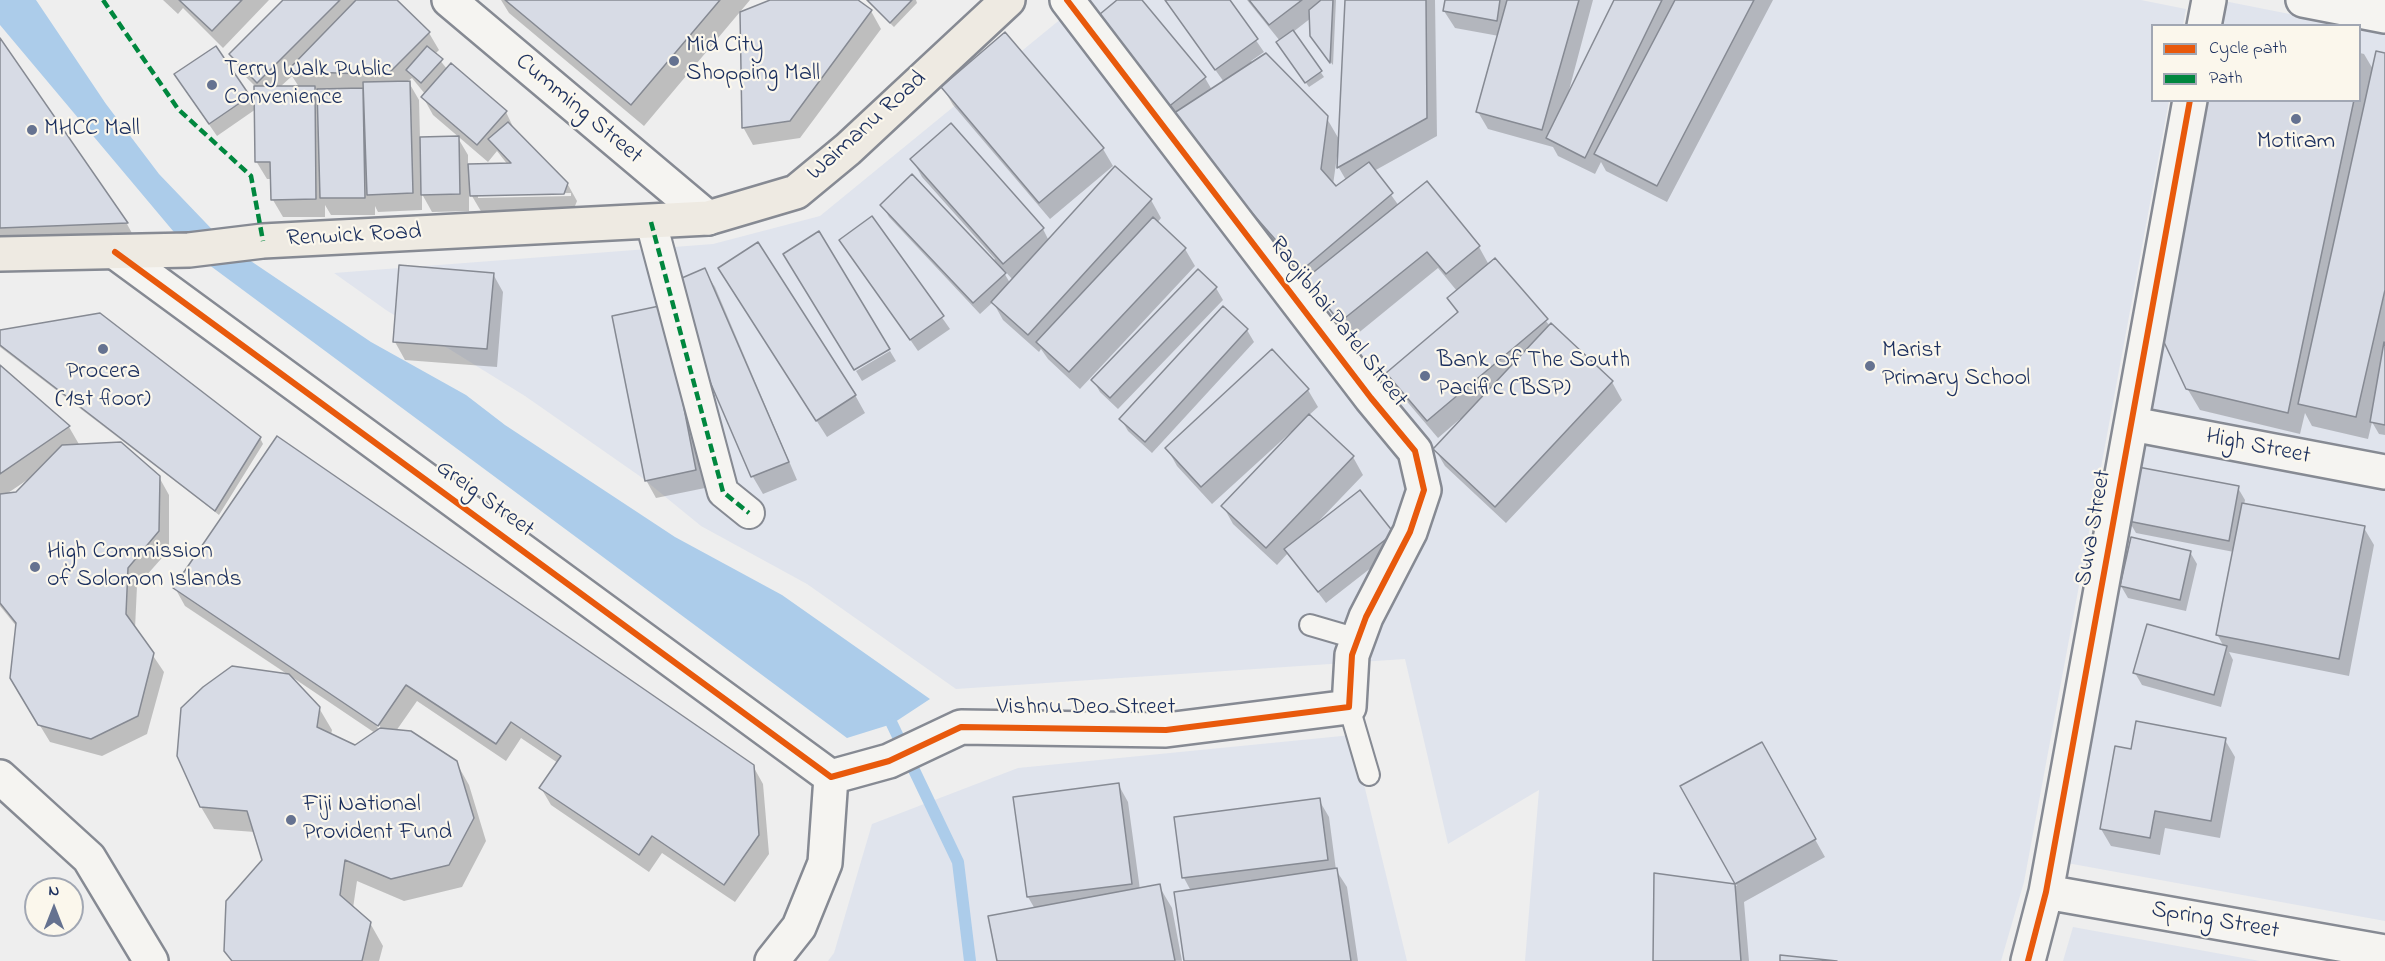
<!DOCTYPE html>
<html>
<head>
<meta charset="utf-8">
<style>
	body { margin:0 }
	#map { position:relative; width:2385px; height:961px; overflow:hidden; background:#eee; font-family:"Indie Flower",sans-serif }
	canvas { display:block }
	.legend { position:absolute; left:2151px; top:24px; width:210px; height:78px; box-sizing:border-box; background:#fbf7ec; border:2px solid #a1a7b3; margin:0; padding:8px 10px; list-style:none; font-size:18px; color:#1b2f5e }
	.legend li { display:flex; align-items:center; gap:12px; height:30px }
	.legend b { width:30px; border:2px solid #a1a7b3 }
	.north { position:absolute; left:24px; top:877px; width:60px; height:60px; box-sizing:border-box; background:#fbf7ec; border:2px solid #a1a7b3; border-radius:50%; rotate:0deg; font-size:16px; font-weight:700; line-height:24px; text-align:center; color:#1b2f5e }
	.north::after { content:''; display:block; margin:auto; width:21px; height:27px; background:#657290; clip-path:polygon(50% 0,100% 100%,50% 72%,0 100%) }
</style>
</head>
<body>
<div id="map">
<canvas width="2385" height="961"></canvas>
<ul class="legend">
<li><b style="height:8px;background:#e8590c"></b>Cycle path</li>
<li><b style="height:8px;background:#00873e"></b>Path</li>
</ul>
<div class="north">N</div>
</div>
<script>
const ctx = document.querySelector('canvas').getContext('2d');
ctx.lineJoin = 'round';
function fillPath(path, color) {
  ctx.fillStyle = color;
  ctx.fill(path, 'evenodd');
}
function poly(rows) {
  const path = new Path2D();
  for (const r of rows) {
    path.moveTo(r[0], r[1]);
    for (let i = 2; i < r.length; i += 2) path.lineTo(r[i], r[i + 1]);
  }
  return path;
}
function trace(path, color, width, dash) {
  ctx.strokeStyle = color;
  ctx.lineWidth = width;
  ctx.lineCap = dash ? 'butt' : 'round';
  ctx.setLineDash(dash || []);
  ctx.stroke(path);
}
function write(font, color, halo, rows, align = 'center') {
  ctx.font = font + ' "Indie Flower",sans-serif';
  ctx.lineWidth = 4.5;
  ctx.setLineDash([]);
  ctx.textBaseline = 'middle';
  ctx.strokeStyle = halo;
  ctx.fillStyle = color;
  for (const [text, x, y, turn = 0] of rows) {
    ctx.save();
    ctx.translate(x, y);
    ctx.rotate((+turn || 0) * Math.PI / 180);
    ctx.textAlign = isNaN(turn) ? turn : align;
    if (halo) ctx.strokeText(text, 0, 0);
    ctx.fillText(text, 0, 0);
    ctx.restore();
  }
}
const built = poly([
	[1084,0,2141,0,2186,9,2183,25,2152,26,2152,100,2169,101,2024,882,2001,961,1525,961,1539,790,1448,844,1405,659,956,689,807,584,701,526,641,477,525,396,386,310,334,273,713,244,820,216],
	[2219,0,2345,25,2207,26],
	[2360,28,2385,34,2385,921,2056,861,2193,101,2360,100],
	[1352,735,1407,961,828,961,834,953,872,824,1018,768],
	[2073,927,2260,961,2063,961]
]);
const water = poly([
	[0,0,36,0,106,104,159,174,227,245,371,342,466,395,505,425,675,537,782,595,930,699,892,724,847,738,189,250,0,25]
]);
const shadow = poly([
	[163,0,269,0,223,48,183,8,178,14],
	[285,0,394,0,429,33,439,50,435,54,447,69,506,112,515,131,567,183,577,201,573,211,482,213,469,191,469,211,432,212,422,194,422,210,378,212,375,206,375,215,331,215,325,205,325,217,283,217,273,200,272,179,267,179,256,161,256,87,241,72,231,54],
	[292,76,299,87,280,87],
	[412,78,425,94,423,97,433,115,488,162,497,151,508,165,468,166,468,155,458,138,420,138,419,100,408,81],
	[571,193,571,196,478,198,478,195],
	[501,0,750,0,644,126,509,13],
	[775,0,855,0,871,11,881,29,800,138,753,145,743,127],
	[866,0,916,0,917,3,894,27],
	[1120,0,1140,0,1205,78,1212,90,1224,82,1165,0,1228,0,1264,52,1251,61,1253,63,1326,117,1340,141,1347,0,1435,0,1437,136,1374,171,1399,206,1426,183,1479,247,1489,265,1495,260,1550,326,1612,382,1622,400,1506,523,1445,466,1435,449,1461,421,1460,419,1438,438,1398,391,1387,373,1458,314,1449,298,1457,291,1438,268,1351,339,1310,285,1182,139],
	[1337,156,1340,156,1339,168,1346,180,1336,188,1333,185],
	[1247,0,1336,0,1333,65,1315,42,1311,18,1293,32,1324,77,1309,87,1281,48,1280,41],
	[1447,0,1593,0,1567,98,1615,0,1773,0,1667,202,1606,171,1601,162,1595,174,1558,156,1553,147,1488,129,1478,112,1499,36,1455,28,1444,11],
	[0,40,127,224,133,235,0,240],
	[216,48,256,109,217,136,183,87],
	[2360,53,2364,54,2374,71,2385,55,2385,435,2379,434,2372,422,2368,439,2312,426,2305,413,2300,434,2200,410,2187,388,2207,100,2360,100],
	[943,88,1103,149,1113,166,1050,219,953,105],
	[912,159,1043,229,1049,241,1115,168,1151,200,1161,218,1157,223,1185,249,1195,266,1080,389,1048,359,1041,349,1039,352,1003,320,993,302,980,314,889,217,882,205,993,261,995,259,922,177],
	[1004,270,1013,280,1010,283,1003,271],
	[872,218,950,329,918,351,841,240],
	[704,270,715,287,797,480,763,494,753,477,670,284],
	[493,274,503,292,497,367,405,360,395,342],
	[730,286,855,395,865,413,827,437],
	[1216,288,1223,300,1118,409,1100,392,1093,380],
	[673,324,705,488,656,498,646,480],
	[1247,330,1254,342,1152,453,1128,431,1121,419],
	[0,332,260,438,263,444,219,515,0,347],
	[890,351,896,361,862,381,856,371],
	[0,367,69,427,80,446,159,477,169,495,169,550,137,586,135,629,164,672,147,734,102,756,50,742,22,696,17,627,0,606],
	[30,478,17,493,5,495],
	[1308,390,1318,407,1308,416,1353,457,1363,475,1316,524,1360,492,1399,546,1326,603,1288,553,1277,565,1233,524,1223,506,1292,434,1291,432,1212,504,1177,466,1167,448],
	[2238,488,2245,500,2244,505,2364,528,2374,545,2349,676,2229,652,2233,660,2221,707,2142,685,2135,673,2224,647,2217,634,2234,552,2136,533,2129,521],
	[2190,552,2197,564,2186,611,2128,598,2121,586],
	[175,588,753,766,763,784,769,854,735,902,662,853,649,872,551,805,541,788,558,763,521,738,506,761,417,701,396,731,456,762,469,785,486,841,462,887,404,901,357,881,353,908,370,923,383,946,379,961,232,961,226,951,263,861,255,832,214,829,201,807,290,676,185,606],
	[292,677,375,733,355,746,331,735,332,730,319,708],
	[376,719,382,730,379,730,373,720],
	[2225,740,2235,757,2220,838,2165,828,2160,855,2111,846,2101,829,2132,750],
	[1761,744,1825,857,1744,902,1749,961,1655,961,1656,875,1737,886,1683,786],
	[1118,784,1128,802,1140,890,1159,886,1172,908,1182,961,998,961,1035,909,1028,897,1015,798],
	[1319,800,1329,817,1336,870,1347,887,1358,961,1186,961,1191,891,1184,878,1176,818]
]);
const stream = poly([
	[892,724,958,862,970,961]
]);
const building = poly([
	[179,0,242,0,212,31,179,0],
	[283,0,340,0,257,83,229,54,283,0],
	[356,0,397,0,430,32,387,75,287,71,356,0],
	[505,0,720,0,631,105,505,0],
	[770,0,858,0,872,10,790,121,742,128,740,12,770,0],
	[867,0,912,0,890,23,867,0],
	[1117,0,1142,0,1206,77,1167,108,1094,19,1117,0],
	[1165,0,1230,0,1258,39,1215,70,1165,0],
	[1249,0,1302,0,1269,25,1249,0],
	[1321,0,1333,0,1330,63,1310,36,1309,10,1321,0],
	[1345,0,1426,0,1427,118,1337,168,1345,0],
	[1445,0,1500,0,1497,21,1443,11,1445,0],
	[1507,0,1579,0,1542,130,1476,112,1507,0],
	[1614,0,1662,0,1585,158,1546,138,1614,0],
	[1675,0,1754,0,1657,186,1594,154,1675,0],
	[1293,30,1322,71,1305,83,1276,42,1293,30],
	[1005,32,1104,148,1039,203,941,87,1005,32],
	[0,38,128,223,0,228,0,38],
	[216,46,250,96,209,124,174,74,216,46],
	[427,46,443,59,421,83,406,70,427,46],
	[2376,51,2385,53,2385,290,2356,417,2298,404,2376,51],
	[1266,53,1328,116,1321,169,1336,186,1369,162,1393,193,1302,270,1168,117,1266,53],
	[451,63,507,111,477,145,421,97,451,63],
	[410,81,413,193,367,195,363,82,410,81],
	[254,86,315,86,316,199,271,200,270,162,255,162,254,86],
	[363,88,365,198,320,198,317,89,363,88],
	[2206,100,2354,100,2288,413,2186,389,2163,340,2206,100],
	[508,122,568,183,564,194,470,196,468,164,511,163,488,139,508,122],
	[951,123,1044,228,1003,264,910,159,951,123],
	[459,136,460,194,421,195,420,137,459,136],
	[1115,166,1152,199,1028,335,991,302,1115,166],
	[912,174,1006,273,973,303,880,205,912,174],
	[1427,181,1480,246,1446,274,1427,252,1340,322,1305,279,1427,181],
	[872,216,944,316,910,340,839,240,872,216],
	[1153,217,1186,248,1069,372,1036,342,1153,217],
	[819,231,890,349,854,370,783,254,819,231],
	[758,242,856,395,816,421,718,268,758,242],
	[1495,258,1548,319,1427,421,1386,373,1458,312,1447,298,1495,258],
	[399,265,494,273,487,349,393,342,399,265],
	[705,268,789,462,751,477,668,284,705,268],
	[1198,269,1217,287,1110,398,1091,380,1198,269],
	[664,305,696,470,645,481,612,316,664,305],
	[1223,306,1248,329,1145,442,1119,419,1223,306],
	[100,313,261,437,215,511,0,345,0,330,100,313],
	[1551,323,1613,381,1495,507,1433,449,1551,323],
	[2384,342,2385,343,2385,425,2370,422,2384,342],
	[1272,349,1309,389,1201,487,1165,448,1272,349],
	[0,365,70,426,0,474,0,365],
	[1309,414,1354,456,1266,548,1221,506,1309,414],
	[277,436,754,765,759,835,724,885,652,836,639,855,539,788,561,756,511,722,496,744,406,685,378,726,173,588,277,436],
	[121,442,160,476,159,531,128,568,126,614,154,653,138,716,91,739,38,725,10,678,16,623,0,603,0,494,16,492,62,445,121,442],
	[2138,467,2239,486,2229,541,2128,521,2138,467],
	[1360,490,1394,533,1318,592,1284,549,1360,490],
	[2242,503,2365,526,2339,659,2216,635,2242,503],
	[2131,537,2191,551,2180,600,2120,586,2131,537],
	[2147,624,2227,646,2214,695,2133,673,2147,624],
	[232,666,289,674,320,707,317,727,355,745,380,728,411,731,457,761,474,818,449,865,391,879,345,860,340,895,371,922,362,961,232,961,224,951,226,901,262,860,247,811,200,807,177,756,181,708,203,687,232,666],
	[2136,721,2226,738,2211,821,2155,811,2150,838,2100,829,2115,746,2131,749,2136,721],
	[1762,742,1816,839,1735,884,1680,786,1762,742],
	[1119,783,1132,884,1027,897,1013,797,1119,783],
	[1320,798,1328,860,1182,878,1174,817,1320,798],
	[1337,868,1351,961,1184,961,1174,892,1337,868],
	[1654,873,1735,884,1741,961,1653,961,1654,873],
	[1160,884,1175,961,997,961,988,916,1160,884],
	[1780,955,1837,961,1780,961,1780,955]
]);
const service = poly([
	[1310,625,1358,639],
	[1349,707,1369,775]
]);
const pedestrian = poly([
	[651,222,723,492,749,513]
]);
const minor = poly([
	[449,0,708,218],
	[2204,26,2209,0],
	[115,252,831,777],
	[2132,424,2385,472],
	[0,777,89,858,151,961],
	[831,777,889,761,961,727,1166,730,1349,707,1352,655,1366,617,1410,532,1424,490,1415,451,1371,398,1067,0],
	[2046,892,2385,952],
	[772,961,799,927,825,863,831,777],
	[2028,961,2046,892,2190,100]
]);
const secondary = poly([
	[2303,0,2385,16]
]);
const primary = poly([
	[0,254,189,250,263,241,708,218,796,192,848,149,1008,0]
]);
const quiet = poly([
	[103,0,178,109,251,176,263,241],
	[651,222,723,492,749,513]
]);
const cycleway = poly([
	[115,252,831,777,889,761,961,727,1166,730,1349,707,1352,655,1366,617,1410,532,1424,490,1415,451,1371,398,1067,0],
	[2028,961,2046,892,2190,100]
]);
const markers = [
	[674,61,6,"#657290"],
	[212,85,6,"#657290"],
	[2296,119,6,"#657290"],
	[32,130,6,"#657290"],
	[103,349,6,"#657290"],
	[1870,366,6,"#657290"],
	[1425,376,6,"#657290"],
	[35,567,6,"#657290"],
	[291,820,6,"#657290"]
];
const poiNames = [
	["Mid City",686,47],
	["Shopping Mall",686,75],
	["Terry Walk Public",224,71],
	["Convenience",224,99],
	["MHCC Mall",44,130],
	["Motiram",2296,143,"center"],
	["Marist",1882,352],
	["Primary School",1882,380],
	["Bank Of The South",1437,362],
	["Pacific (BSP)",1437,390],
	["Procera",103,373,"center"],
	["(1st floor)",103,401,"center"],
	["High Commission",47,553],
	["of Solomon Islands",47,581],
	["Fiji National",303,806],
	["Provident Fund",303,834]
];
const streetNames = [
	["Cumming Street",578,110,40],
	["Waimanu Road",868,127,-42],
	["Renwick Road",354,237,-3],
	["Raojibhai Patel Street",1337,323,52],
	["High Street",2258,448,11],
	["Greig Street",484,500,36],
	["Suva Street",2095,528,-80],
	["Vishnu Deo Street",1086,709],
	["Spring Street",2215,922,10]
];
fillPath(built, '#e0e4ed');
fillPath(water, '#acccea');
fillPath(shadow, '#0003');
trace(stream, '#acccea', 12);
fillPath(building, '#d7dbe5');
trace(building, '#868a93', 1.5);
trace(service, '#868a93', 24);
trace(pedestrian, '#868a93', 34);
trace(minor, '#868a93', 38);
trace(secondary, '#868a93', 38);
trace(primary, '#868a93', 38);
trace(service, '#f5f4f1', 20);
trace(pedestrian, '#f5f4f1', 30);
trace(minor, '#f5f4f1', 33);
trace(secondary, '#f5f4f1', 33);
trace(primary, '#eeeae2', 33);
trace(quiet, '#00873e', 4.5, [9, 4.5]);
trace(cycleway, '#e8590c', 6);
for (const [x, y, r, color] of markers) {
  const dot = new Path2D();
  dot.arc(x, y, r, 0, 2 * Math.PI);
  ctx.fillStyle = color;
  ctx.fill(dot);
  trace(dot, '#fbf7ec', 2);
}
write('24px', '#1b2f5e', '#fbf7ec', poiNames, 'left');
write('24px', '#1b2f5e', '#fbf7ec', streetNames);
</script>
</body>
</html>
